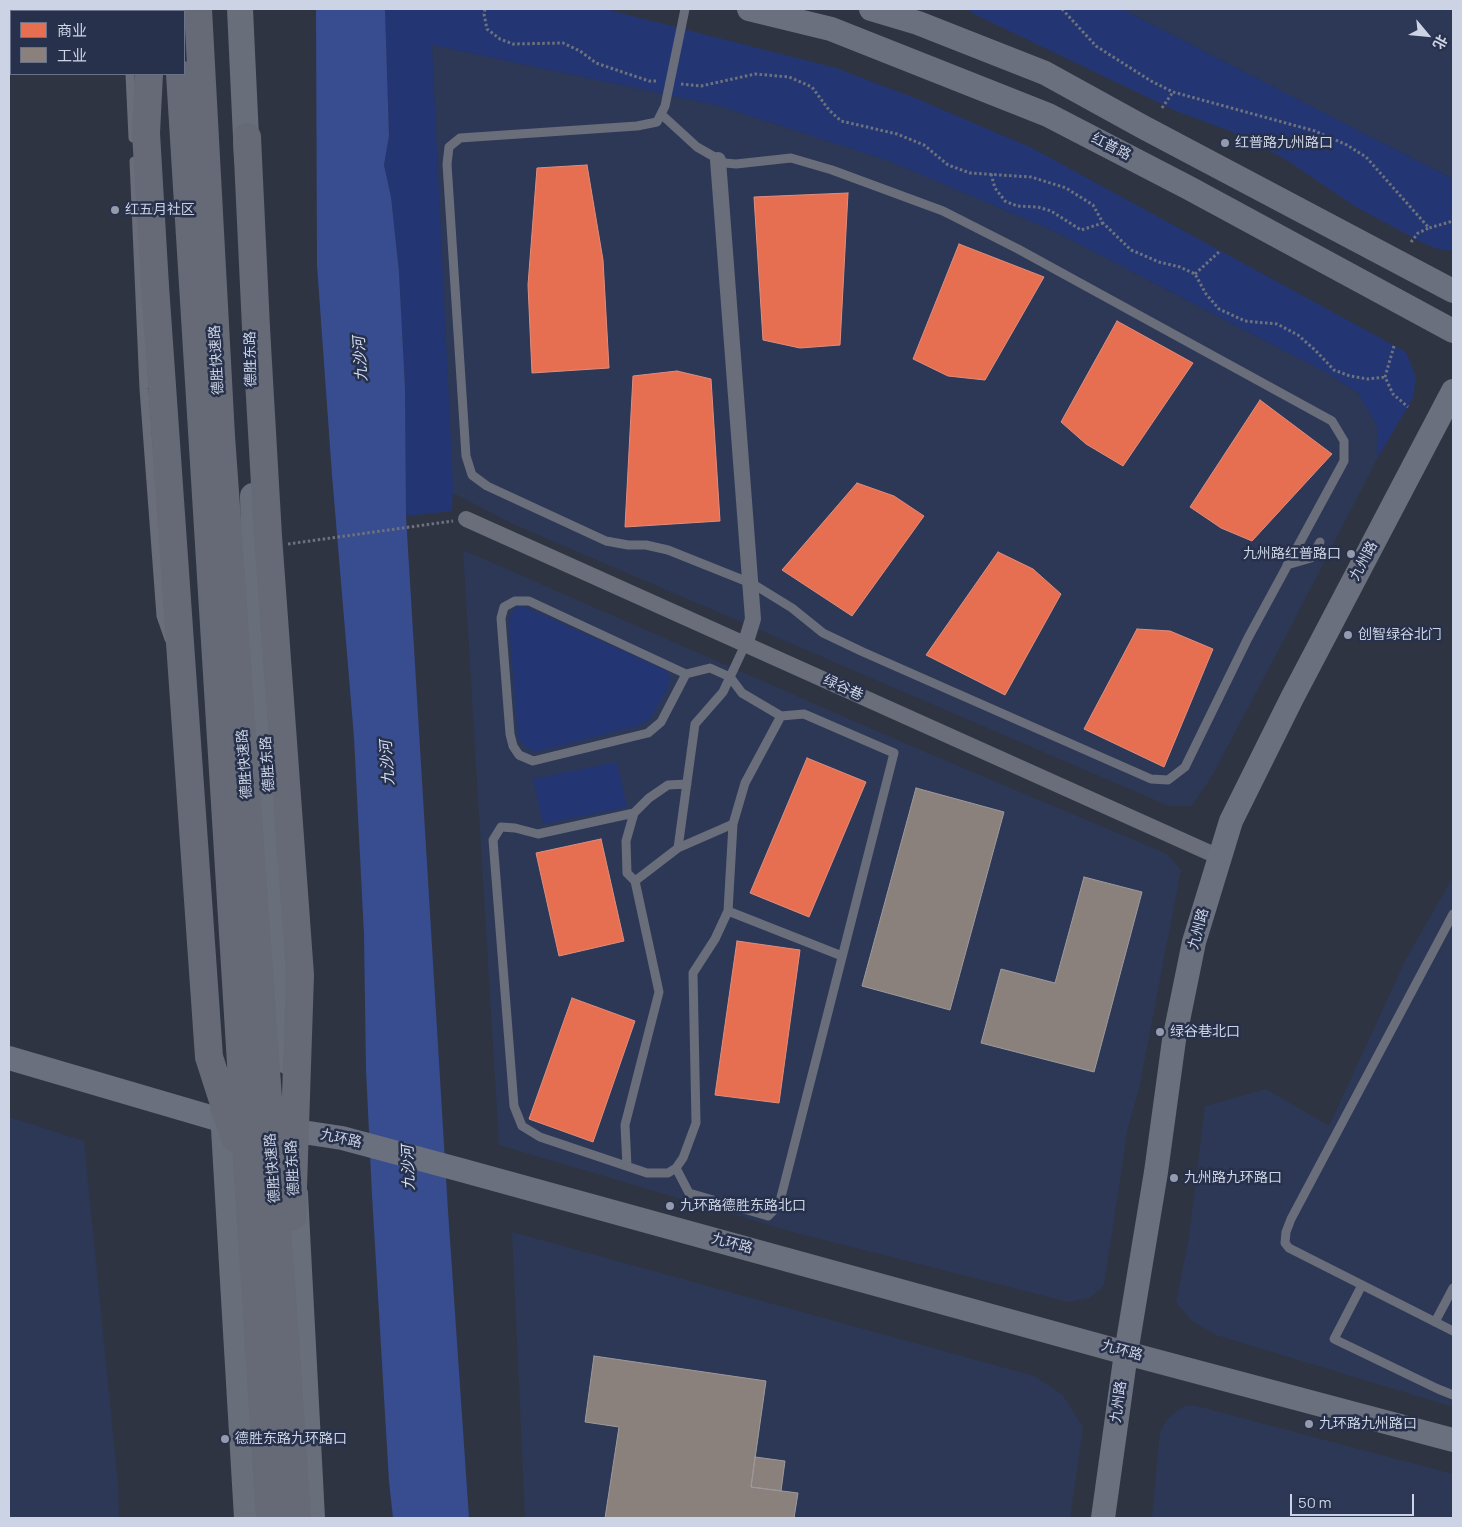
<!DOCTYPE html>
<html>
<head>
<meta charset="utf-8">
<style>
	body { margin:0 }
	#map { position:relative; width:1462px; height:1527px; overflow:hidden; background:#2f3443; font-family:Manrope,"Noto Sans SC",sans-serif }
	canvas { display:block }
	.frame { position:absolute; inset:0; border:10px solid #ccd3e4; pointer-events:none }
	.legend { position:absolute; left:10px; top:10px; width:175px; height:65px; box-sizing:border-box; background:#27314b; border:1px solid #697288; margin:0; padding:6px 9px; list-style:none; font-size:15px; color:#ccd3e4 }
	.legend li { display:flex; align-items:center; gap:10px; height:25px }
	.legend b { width:25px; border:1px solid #697288 }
	.north { position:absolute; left:1402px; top:10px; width:50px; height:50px; -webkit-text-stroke:4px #27314b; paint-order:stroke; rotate:118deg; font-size:14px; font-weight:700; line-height:20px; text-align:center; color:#ccd3e4 }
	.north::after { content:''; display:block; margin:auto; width:18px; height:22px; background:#ccd3e4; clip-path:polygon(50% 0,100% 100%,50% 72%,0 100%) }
	.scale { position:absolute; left:1290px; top:1494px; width:124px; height:22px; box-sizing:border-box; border:2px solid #ccd3e4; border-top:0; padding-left:6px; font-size:15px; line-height:18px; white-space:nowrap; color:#ccd3e4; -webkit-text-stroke:4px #27314b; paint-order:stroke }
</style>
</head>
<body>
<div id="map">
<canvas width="1462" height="1527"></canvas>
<div class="frame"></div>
<ul class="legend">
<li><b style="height:14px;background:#e76f51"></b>商业</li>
<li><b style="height:14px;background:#8a817c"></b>工业</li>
</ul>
<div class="north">北</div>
<div class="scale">50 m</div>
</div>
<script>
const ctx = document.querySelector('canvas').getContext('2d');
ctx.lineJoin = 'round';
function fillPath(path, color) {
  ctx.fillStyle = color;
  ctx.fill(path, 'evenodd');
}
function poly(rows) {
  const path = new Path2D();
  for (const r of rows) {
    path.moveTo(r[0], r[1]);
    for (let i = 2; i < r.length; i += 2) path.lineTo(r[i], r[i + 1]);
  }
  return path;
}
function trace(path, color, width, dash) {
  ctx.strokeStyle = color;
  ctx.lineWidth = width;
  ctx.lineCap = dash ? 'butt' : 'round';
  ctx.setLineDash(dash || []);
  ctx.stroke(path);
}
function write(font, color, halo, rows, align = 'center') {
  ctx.font = font + ' Manrope,"Noto Sans SC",sans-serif';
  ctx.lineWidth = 5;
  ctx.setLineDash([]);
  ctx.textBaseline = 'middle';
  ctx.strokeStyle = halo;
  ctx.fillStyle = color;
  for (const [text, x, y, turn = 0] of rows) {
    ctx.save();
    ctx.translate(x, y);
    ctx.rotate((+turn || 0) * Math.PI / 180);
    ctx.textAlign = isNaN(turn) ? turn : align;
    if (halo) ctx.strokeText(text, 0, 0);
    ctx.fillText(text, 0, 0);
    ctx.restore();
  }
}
const built = poly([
	[1122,9,1453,9,1453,179],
	[432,45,720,106,889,161,1056,232,1325,372,1358,393,1377,426,1377,459,1289,630,1212,776,1192,806,1169,806,513,524,453,493],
	[463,550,911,746,1167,854,1181,870,1139,1089,1128,1127,1104,1286,1089,1298,1068,1302,793,1232,499,1145],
	[1453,877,1453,1407,1216,1335,1191,1320,1176,1302,1189,1237,1205,1106,1266,1089,1329,1126,1406,959],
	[9,1117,84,1141,118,1484,119,1518,9,1518],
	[512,1232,1034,1376,1063,1395,1083,1427,1070,1518,525,1518],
	[1193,1405,1453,1474,1453,1518,1152,1518,1160,1432,1168,1418,1184,1406]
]);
const green = poly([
	[385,9,605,9,836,68,920,100,1032,148,1406,352,1416,377,1413,398,1377,459,1377,426,1358,393,1325,372,1056,232,889,161,720,106,432,45,453,486,452,511,406,516,405,388,399,273,391,197,384,165,389,136],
	[968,9,1122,9,1453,179,1453,251,1438,249,1423,243,1356,207,1285,159,1230,131,1176,111,974,14],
	[517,606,525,607,665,670,671,678,666,691,650,719,637,726,535,752,526,747,518,738,509,624,511,614],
	[617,762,627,807,543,824,533,779]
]);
const water = poly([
	[316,9,385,9,389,136,384,165,391,197,399,272,405,388,406,516,448,1211,469,1518,393,1518,389,1481,372,1195,366,1069,364,935,354,737,332,475,317,265]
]);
const shops = poly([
	[587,165,603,260,609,368,532,373,528,285,537,168,587,165],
	[848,193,840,345,800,348,763,340,754,197,848,193],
	[959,244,1044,277,985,380,948,376,913,359,959,244],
	[1117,321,1193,363,1123,466,1086,444,1061,422,1117,321],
	[677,371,711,379,720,521,625,527,633,376,677,371],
	[1260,400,1332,454,1252,541,1221,528,1190,507,1260,400],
	[857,483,894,496,924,516,852,616,782,570,857,483],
	[998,552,1033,569,1061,594,1005,695,926,655,998,552],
	[1137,629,1170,631,1213,649,1164,767,1084,729,1137,629],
	[807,758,866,782,809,917,750,893,807,758],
	[601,839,624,941,559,956,536,853,601,839],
	[737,941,800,950,779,1103,715,1095,737,941],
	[572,998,635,1021,593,1142,529,1119,572,998]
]);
const industry = poly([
	[916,788,1004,812,950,1010,862,986,916,788],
	[1084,877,1142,892,1094,1072,981,1043,1001,969,1055,983,1084,877],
	[594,1356,766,1381,751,1487,798,1493,794,1518,605,1518,619,1427,585,1422,594,1356],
	[755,1457,785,1461,781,1491,751,1487,755,1457]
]);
const path = poly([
	[485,9,484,14,487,29,500,39,513,44,563,43,580,51,596,63,649,81,658,81],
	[1062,9,1096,46,1151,81,1173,92,1315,131,1347,145,1366,157,1429,228,1453,221],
	[681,84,701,86,755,74,789,77,812,87,829,110,841,121,897,134,924,145,948,165,970,173,1031,177,1066,188,1093,205,1103,223,1131,250,1159,262,1180,267,1195,274,1206,294,1219,309,1245,321,1277,324,1298,335,1315,350,1334,370,1350,376,1368,379,1385,377],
	[1162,108,1173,92],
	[991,174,995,188,1005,201,1017,206,1038,207,1051,211,1081,230,1103,223],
	[1411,242,1418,233,1429,228],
	[1195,274,1220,251],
	[1394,346,1385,377,1393,394,1408,407],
	[288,544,453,521]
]);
const lane = poly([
	[127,9,127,11],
	[130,74,133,138],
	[661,114,697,147,725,163,736,164,791,158,832,170,943,211,1018,249,1332,421,1344,441,1344,461,1248,638,1185,767,1168,780,1151,779,863,652,823,633,792,608,753,584,668,550,646,545,628,545,606,541,487,486,472,475,466,456,447,164,449,147,460,138,637,126,657,122,665,106,685,9],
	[134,161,144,389,161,616,169,639],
	[1287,565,1311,558,1320,542],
	[634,813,538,834,515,828,501,827,493,840,514,1106,522,1126,540,1137,647,1173,668,1173,676,1168,683,1158,696,1123,693,973,715,939,728,911,733,824,745,783,781,716],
	[678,848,695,724,723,692,745,645],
	[635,881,678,848,733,824],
	[728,911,842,956],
	[1453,914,1291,1219,1286,1232,1285,1243,1289,1248,1453,1331],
	[627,1166,625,1125,659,992,635,881,627,873,626,841,634,813,649,798,668,785,687,784],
	[676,1168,689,1193,768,1216,779,1205,894,753,804,714,781,716,742,693,730,677,710,668,686,674,661,722,648,733,533,761,519,755,513,746,510,734,501,618,504,607,515,601,529,601,686,674],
	[1362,1285,1334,1339,1438,1389,1453,1395],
	[1435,1322,1453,1288]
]);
const street = poly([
	[718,160,753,619,745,645],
	[466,519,1219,857]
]);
const secondary = poly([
	[749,9,831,29,1048,115,1189,188,1453,331],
	[871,9,918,23,1045,73,1143,127,1453,291],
	[9,1058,224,1121,240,1123],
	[276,1128,342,1138,461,1170,1126,1353,1453,1440],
	[1103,1518,1126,1353,1156,1172,1174,1040,1194,942,1231,821,1292,698,1453,391]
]);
const primary = poly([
	[149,9,149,11],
	[240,9,247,159],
	[253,496,254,548,287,1061],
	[223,1112,247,1518],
	[295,1194,312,1518]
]);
const highway = poly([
	[176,9,176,11],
	[149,74,146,133,155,286],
	[247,137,256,328],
	[248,1177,270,1518],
	[287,1366,297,1518]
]);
const highwayBridge = poly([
	[198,9,221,436,287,1366],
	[180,74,248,1177],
	[155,286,209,1057,235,1138],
	[256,328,268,536,300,975,292,1217]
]);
const markers = [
	[1225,143,5,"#959bac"],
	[115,210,5,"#959bac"],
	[1351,554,5,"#959bac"],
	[1348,635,5,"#959bac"],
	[1160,1032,5,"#959bac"],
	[1174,1178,5,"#959bac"],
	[670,1206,5,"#959bac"],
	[1309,1424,5,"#959bac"],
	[225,1439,5,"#959bac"]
];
const poiNames = [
	["红普路九州路口",1235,143],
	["红五月社区",125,210],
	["九州路红普路口",1341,554,"right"],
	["创智绿谷北门",1358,635],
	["绿谷巷北口",1170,1032],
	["九州路九环路口",1184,1178],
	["九环路德胜东路北口",680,1206],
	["九环路九州路口",1319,1424],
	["德胜东路九环路口",235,1439]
];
const streetNames = [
	["红普路",1111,147,27],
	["德胜东路",251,359,-91],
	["德胜快速路",217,360,-93],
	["九州路",1364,561,-62],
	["绿谷巷",843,688,24],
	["德胜快速路",245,764,-94],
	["德胜东路",268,764,-94],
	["九州路",1199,929,-75],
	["九环路",341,1139,12],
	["德胜快速路",273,1168,-94],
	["德胜东路",293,1168,-93],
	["九环路",732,1244,15],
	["九环路",1122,1351,15],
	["九州路",1119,1402,-82]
];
const waterNames = [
	["九沙河",361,359,-94],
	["九沙河",388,763,-94],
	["九沙河",409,1168,-92]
];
fillPath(built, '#2c3856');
fillPath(green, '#233673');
fillPath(water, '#374d8f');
fillPath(shops, '#e76f51');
trace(shops, '#df8d7d', 1);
fillPath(industry, '#8a817c');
trace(industry, '#9e9a9b', 1);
trace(path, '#6d727d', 3, [2.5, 2.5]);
trace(lane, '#696e7a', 9);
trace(street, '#696e7a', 16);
trace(secondary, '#6b707e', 24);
trace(primary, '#696e7b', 26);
trace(highway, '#656a76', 28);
trace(highwayBridge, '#656a76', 28);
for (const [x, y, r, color] of markers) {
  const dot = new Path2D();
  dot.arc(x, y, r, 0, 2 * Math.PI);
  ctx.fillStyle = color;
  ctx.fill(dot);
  trace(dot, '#27314b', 2);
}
write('14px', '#ccd3e4', '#27314b', poiNames, 'left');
write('14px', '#ccd3e4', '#27314b', streetNames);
write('italic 15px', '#d6def3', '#27314b', waterNames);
</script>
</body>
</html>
